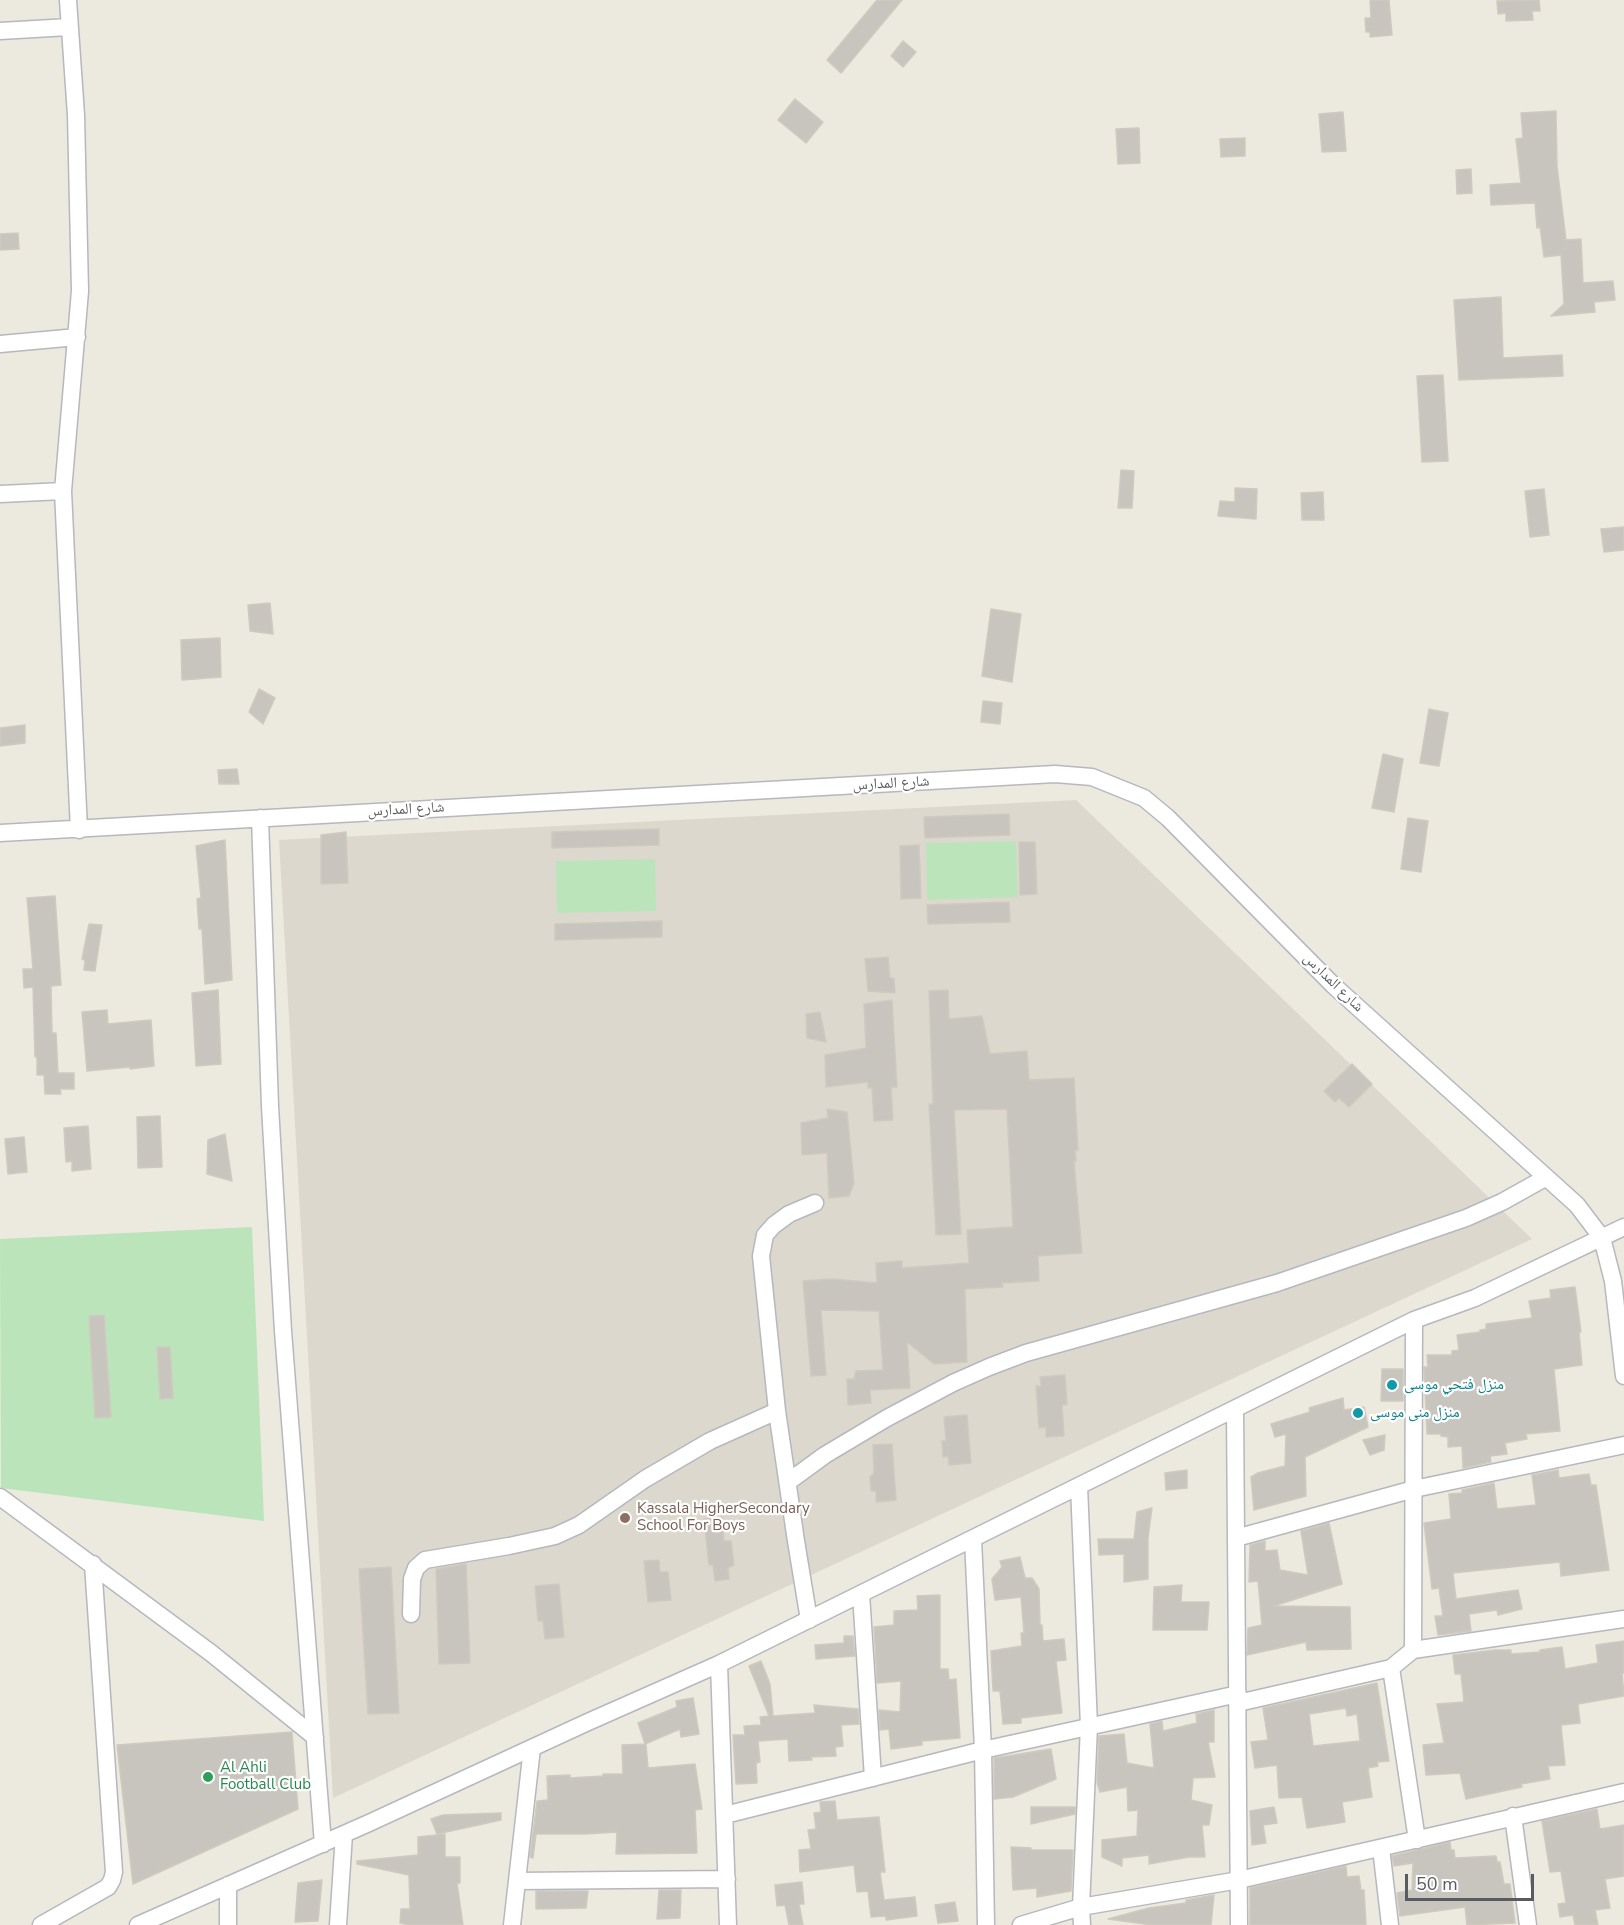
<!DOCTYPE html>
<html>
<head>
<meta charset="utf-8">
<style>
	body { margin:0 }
	#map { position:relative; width:1624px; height:1925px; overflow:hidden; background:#ece9df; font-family:"Nunito Sans",sans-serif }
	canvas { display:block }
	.scale { position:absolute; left:1405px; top:1874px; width:129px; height:27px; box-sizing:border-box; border:3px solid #585c61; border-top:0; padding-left:8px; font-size:18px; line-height:21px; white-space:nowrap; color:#585c61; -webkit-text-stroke:4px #fff; paint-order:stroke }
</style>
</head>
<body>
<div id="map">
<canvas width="1624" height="1925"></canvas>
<div class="scale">50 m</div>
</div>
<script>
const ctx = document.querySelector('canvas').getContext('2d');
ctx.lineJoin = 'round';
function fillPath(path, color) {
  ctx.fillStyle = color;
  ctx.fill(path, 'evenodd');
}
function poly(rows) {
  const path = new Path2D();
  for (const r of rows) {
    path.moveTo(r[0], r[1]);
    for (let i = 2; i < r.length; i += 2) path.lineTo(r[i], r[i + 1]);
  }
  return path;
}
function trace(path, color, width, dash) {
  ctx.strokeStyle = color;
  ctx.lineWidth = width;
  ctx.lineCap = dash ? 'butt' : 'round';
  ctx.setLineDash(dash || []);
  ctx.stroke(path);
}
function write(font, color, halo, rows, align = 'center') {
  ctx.font = font + ' "Nunito Sans","Noto Naskh Arabic",sans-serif';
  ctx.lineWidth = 4.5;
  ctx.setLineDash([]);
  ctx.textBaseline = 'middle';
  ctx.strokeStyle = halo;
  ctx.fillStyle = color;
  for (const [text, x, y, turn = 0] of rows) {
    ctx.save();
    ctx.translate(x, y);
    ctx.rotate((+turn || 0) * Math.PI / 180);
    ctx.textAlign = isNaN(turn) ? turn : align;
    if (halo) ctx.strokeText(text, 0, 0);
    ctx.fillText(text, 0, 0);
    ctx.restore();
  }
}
const education = poly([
	[1076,800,1532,1239,333,1798,279,840]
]);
const green = poly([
	[1016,841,1018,897,927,900,926,843],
	[655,859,656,911,557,913,556,861],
	[252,1227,264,1521,1,1488,0,1239]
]);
const building = poly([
	[877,0,902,0,841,73,827,60,877,0],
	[1370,0,1389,0,1392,35,1370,37,1370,32,1366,32,1365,18,1371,18,1370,0],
	[1539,0,1540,11,1532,11,1533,20,1506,21,1506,13,1498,14,1497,1,1539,0],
	[903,41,916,52,903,67,891,56,903,41],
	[795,99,823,122,806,143,778,120,795,99],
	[1556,111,1557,166,1566,240,1581,239,1583,283,1613,281,1615,300,1594,302,1595,312,1551,316,1564,304,1561,255,1544,257,1540,227,1537,228,1535,203,1491,205,1490,185,1521,183,1516,139,1523,138,1521,113,1556,111],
	[1343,112,1346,151,1322,152,1319,114,1343,112],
	[1139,128,1140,163,1118,164,1116,129,1139,128],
	[1245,138,1245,156,1221,157,1220,139,1245,138],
	[1471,169,1472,193,1457,194,1456,170,1471,169],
	[18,233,19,249,0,250,0,234,18,233],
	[1501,297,1503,358,1562,355,1563,376,1459,380,1454,300,1501,297],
	[1443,375,1448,461,1422,462,1417,376,1443,375],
	[1121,470,1134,471,1132,508,1118,508,1121,470],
	[1235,488,1257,489,1256,519,1218,516,1220,501,1235,502,1235,488],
	[1544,489,1549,535,1530,537,1525,491,1544,489],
	[1323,492,1324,520,1302,520,1301,493,1323,492],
	[1624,527,1624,550,1604,552,1601,529,1624,527],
	[270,603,273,634,250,631,248,605,270,603],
	[991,609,1021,614,1012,682,982,676,991,609],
	[220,638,221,677,182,680,181,640,220,638],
	[259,689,275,698,263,724,249,712,259,689],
	[983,701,1002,703,1000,724,981,722,983,701],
	[1429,709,1448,713,1439,766,1420,763,1429,709],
	[25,725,25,743,0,746,0,728,25,725],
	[1383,754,1403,759,1394,812,1372,808,1383,754],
	[237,769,239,784,219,784,218,770,237,769],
	[1009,814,1010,835,925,838,924,817,1009,814],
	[1408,818,1428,821,1421,872,1401,869,1408,818],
	[659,829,659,845,552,848,552,832,659,829],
	[346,832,348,883,321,884,321,835,346,832],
	[225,840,232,980,205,984,202,929,199,929,197,899,201,898,196,846,225,840],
	[1019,842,1035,842,1037,894,1020,895,1019,842],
	[919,845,921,898,901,899,900,846,919,845],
	[55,896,61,985,51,986,52,1033,56,1033,58,1073,74,1073,74,1089,60,1089,61,1094,45,1094,44,1075,37,1075,37,1057,35,1057,33,987,24,988,23,969,33,969,27,898,55,896],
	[1009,902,1010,922,928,924,927,905,1009,902],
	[662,921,662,937,555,940,555,924,662,921],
	[89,924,102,925,95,971,84,970,85,960,82,959,89,924],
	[888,957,890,978,894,978,895,993,868,991,865,959,888,957],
	[218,990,221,1064,196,1066,192,993,218,990],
	[948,990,949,1019,982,1016,990,1054,1027,1051,1029,1080,1074,1078,1078,1150,1075,1151,1076,1161,1074,1161,1082,1253,1038,1256,1039,1281,1002,1283,1003,1287,965,1289,967,1362,934,1364,907,1342,910,1388,870,1390,871,1403,848,1405,847,1379,854,1379,856,1371,883,1370,879,1311,821,1310,826,1375,811,1376,803,1281,832,1279,877,1283,876,1263,902,1261,902,1268,969,1263,967,1230,1013,1227,1007,1109,954,1110,961,1234,936,1235,929,1104,933,1104,929,991,948,990],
	[892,1000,897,1087,891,1087,893,1120,874,1121,872,1088,868,1088,868,1082,826,1087,825,1055,866,1048,864,1004,892,1000],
	[107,1010,108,1024,151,1020,154,1066,130,1069,130,1067,87,1071,82,1012,107,1010],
	[820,1012,826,1042,807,1038,806,1014,820,1012],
	[1352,1064,1372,1084,1349,1107,1339,1098,1335,1102,1324,1091,1352,1064],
	[827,1109,847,1112,854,1183,849,1196,829,1198,827,1153,802,1155,801,1123,828,1118,827,1109],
	[160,1116,162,1167,138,1168,137,1117,160,1116],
	[88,1126,91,1169,72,1171,72,1161,66,1162,64,1128,88,1126],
	[225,1134,232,1181,207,1174,208,1140,225,1134],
	[24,1137,27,1172,8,1174,5,1139,24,1137],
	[1575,1287,1581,1332,1579,1332,1582,1365,1554,1369,1560,1431,1526,1434,1527,1439,1505,1443,1507,1454,1490,1456,1491,1462,1463,1468,1462,1446,1448,1447,1448,1437,1441,1436,1441,1434,1427,1434,1424,1367,1428,1367,1427,1355,1452,1355,1452,1351,1459,1350,1457,1335,1480,1332,1480,1330,1486,1329,1486,1324,1532,1318,1529,1301,1551,1298,1550,1290,1575,1287],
	[104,1315,111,1417,95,1418,89,1316,104,1315],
	[157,1347,170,1347,173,1398,160,1399,157,1347],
	[1382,1369,1403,1369,1403,1401,1381,1401,1382,1369],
	[1065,1375,1067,1404,1062,1405,1064,1436,1046,1437,1046,1427,1039,1428,1036,1386,1041,1386,1040,1377,1065,1375],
	[1343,1398,1344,1410,1364,1407,1368,1427,1305,1457,1306,1496,1254,1510,1251,1477,1258,1473,1285,1466,1286,1434,1275,1437,1271,1424,1310,1412,1309,1408,1343,1398],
	[967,1415,971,1463,949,1465,948,1456,943,1457,942,1441,946,1441,944,1417,967,1415],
	[1385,1435,1384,1450,1370,1455,1363,1440,1385,1435],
	[892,1444,896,1500,876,1502,876,1491,871,1491,870,1477,874,1473,873,1445,892,1444],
	[1187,1470,1187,1488,1166,1490,1165,1473,1187,1470],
	[1558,1470,1559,1478,1589,1474,1591,1485,1596,1485,1609,1570,1561,1576,1560,1562,1453,1573,1456,1599,1518,1590,1522,1609,1498,1615,1497,1610,1469,1614,1471,1631,1438,1635,1435,1616,1443,1616,1439,1588,1432,1589,1424,1523,1451,1519,1449,1494,1462,1493,1462,1490,1494,1483,1497,1509,1536,1505,1532,1475,1558,1470],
	[1152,1508,1148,1538,1148,1579,1124,1582,1124,1554,1099,1555,1098,1539,1134,1539,1137,1512,1152,1508],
	[722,1517,724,1541,731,1541,734,1565,728,1568,729,1579,715,1581,713,1565,709,1565,704,1519,722,1517],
	[1329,1523,1342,1584,1274,1606,1350,1607,1351,1649,1307,1650,1306,1642,1247,1655,1248,1628,1262,1625,1258,1581,1249,1582,1250,1545,1265,1541,1265,1551,1277,1550,1280,1570,1308,1575,1301,1531,1329,1523],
	[1020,1557,1025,1578,1032,1578,1039,1589,1040,1625,1042,1625,1043,1641,1064,1639,1066,1660,1056,1661,1062,1713,1021,1718,1021,1723,1003,1724,1000,1691,993,1691,991,1651,1022,1646,1021,1633,1024,1633,1021,1597,995,1600,992,1579,1002,1567,1000,1561,1020,1557],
	[659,1560,660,1572,668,1572,671,1600,648,1602,644,1561,659,1560],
	[466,1564,470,1663,439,1664,436,1569,466,1564],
	[391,1567,399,1713,368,1714,359,1569,391,1567],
	[559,1584,564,1637,545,1639,543,1621,538,1621,535,1586,559,1584],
	[1182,1585,1181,1602,1209,1602,1207,1630,1153,1630,1154,1587,1182,1585],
	[940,1595,940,1669,948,1669,949,1680,956,1679,960,1738,922,1741,922,1745,891,1749,889,1729,880,1730,879,1710,900,1712,901,1681,877,1683,874,1627,894,1625,894,1611,918,1610,917,1596,940,1595],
	[844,1636,853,1636,855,1656,816,1659,815,1645,844,1643,844,1636],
	[1624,1641,1624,1673,1622,1673,1624,1696,1578,1704,1580,1723,1561,1725,1565,1765,1548,1766,1550,1779,1521,1784,1522,1787,1466,1799,1460,1773,1426,1775,1423,1745,1444,1743,1437,1704,1464,1702,1461,1674,1455,1674,1453,1655,1495,1650,1511,1650,1511,1654,1540,1652,1540,1650,1562,1647,1565,1669,1598,1663,1596,1645,1624,1641],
	[761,1661,770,1684,773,1716,815,1713,814,1705,858,1709,859,1724,841,1725,843,1746,835,1747,836,1756,811,1757,812,1760,789,1761,788,1739,758,1741,760,1762,756,1763,757,1783,736,1784,733,1735,745,1735,744,1726,761,1725,760,1717,769,1716,749,1666,761,1661],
	[1377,1683,1389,1761,1377,1762,1378,1766,1368,1768,1372,1797,1342,1802,1345,1822,1307,1828,1302,1797,1279,1798,1277,1765,1255,1768,1251,1742,1268,1740,1263,1708,1377,1683],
	[1346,1708,1347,1716,1357,1714,1360,1741,1313,1746,1309,1714,1346,1708],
	[693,1698,699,1734,681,1737,680,1729,645,1744,638,1723,677,1707,676,1701,693,1698],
	[1214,1710,1214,1742,1208,1742,1215,1777,1193,1778,1191,1800,1212,1805,1209,1825,1202,1825,1205,1857,1189,1857,1149,1864,1149,1855,1122,1858,1122,1866,1102,1857,1102,1840,1137,1836,1138,1810,1128,1811,1127,1787,1100,1792,1097,1782,1099,1736,1124,1734,1127,1763,1154,1768,1150,1724,1162,1721,1163,1731,1197,1723,1196,1714,1214,1710],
	[292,1732,298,1809,133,1884,117,1745,292,1732],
	[646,1744,648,1768,695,1764,702,1809,695,1810,697,1853,616,1854,617,1832,586,1834,536,1834,533,1858,530,1857,537,1801,548,1800,547,1776,570,1775,570,1778,603,1776,603,1774,623,1774,622,1745,646,1744],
	[1051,1749,1056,1779,1013,1797,994,1799,994,1758,1051,1749],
	[835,1801,837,1820,879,1817,885,1872,880,1872,884,1900,915,1897,917,1916,886,1920,886,1916,871,1917,868,1891,857,1892,854,1865,800,1872,799,1850,811,1849,808,1830,816,1829,814,1813,821,1812,820,1802,835,1801],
	[1031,1807,1075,1807,1075,1814,1031,1824,1031,1807],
	[1274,1807,1277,1823,1263,1825,1266,1843,1252,1845,1250,1811,1274,1807],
	[1597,1809,1600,1829,1624,1825,1624,1876,1605,1879,1610,1908,1595,1910,1598,1925,1575,1925,1573,1915,1560,1917,1558,1904,1566,1903,1561,1871,1550,1872,1542,1821,1597,1809],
	[501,1813,501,1820,437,1834,431,1819,443,1815,501,1813],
	[445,1834,445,1857,460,1857,460,1883,457,1883,463,1925,409,1925,400,1923,401,1909,410,1909,409,1875,357,1864,357,1861,418,1855,418,1837,445,1834],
	[1450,1842,1451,1850,1454,1850,1455,1858,1496,1856,1497,1862,1500,1862,1504,1884,1510,1884,1515,1923,1467,1925,1465,1907,1400,1916,1397,1893,1412,1890,1413,1863,1394,1866,1392,1856,1450,1842],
	[1011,1847,1031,1848,1031,1850,1073,1850,1071,1891,1037,1897,1037,1888,1013,1890,1011,1847],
	[1346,1866,1347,1877,1359,1876,1361,1890,1364,1890,1366,1925,1250,1925,1250,1888,1346,1866],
	[322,1880,318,1921,295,1922,298,1883,322,1880],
	[802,1882,804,1904,799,1904,803,1925,789,1925,785,1905,777,1906,775,1885,802,1882],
	[659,1890,681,1890,680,1918,657,1919,659,1890],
	[536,1891,588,1891,586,1908,536,1909,536,1891],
	[1214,1895,1211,1925,1152,1925,1108,1919,1149,1908,1186,1903,1186,1900,1214,1895],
	[955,1902,958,1921,938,1923,935,1905,955,1902]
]);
const minor = poly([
	[68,0,76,115,80,291,63,491,79,830],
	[0,31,69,27],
	[0,344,77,337],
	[0,494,63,491],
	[260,818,270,1106,283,1331,323,1844],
	[0,833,1055,774,1092,777,1144,798,1168,818,1333,985,1577,1205,1602,1238,1613,1281,1624,1376],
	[1235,1409,1239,1925],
	[788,1482,825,1455,887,1418,953,1383,989,1367,1026,1353,1277,1283,1466,1218,1502,1202,1545,1178],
	[0,1497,211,1653,315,1737],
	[1236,1538,1414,1489,1624,1445],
	[973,1540,983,1750,986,1925],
	[861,1594,873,1778],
	[411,1614,412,1579,416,1568,425,1560,509,1546,555,1536,579,1525,645,1479,710,1441,777,1411],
	[809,1620,796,1541,777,1411,761,1256,765,1235,774,1225,789,1214,815,1203],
	[1413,1650,1414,1320],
	[719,1664,728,1925],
	[1391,1668,1417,1840],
	[1238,1703,1391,1668,1413,1650,1624,1619],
	[725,1815,983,1750,1238,1694],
	[1513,1816,1528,1925],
	[1381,1848,1390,1925],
	[517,1881,727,1879],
	[41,1925,108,1887,112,1880,114,1872,93,1564],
	[138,1925,369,1823,588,1722,719,1664,1414,1320,1475,1298,1624,1227],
	[228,1925,228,1885],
	[338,1925,344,1834],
	[512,1925,532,1748],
	[1021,1925,1081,1907,1089,1726,1079,1486],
	[1082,1925,1081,1907,1239,1880,1624,1792]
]);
const markers = [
	[1392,1385,6,"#0f9aa8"],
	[1358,1413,6,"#0f9aa8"],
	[625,1518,6,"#8d6e63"],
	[208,1777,6,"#2e9e5b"]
];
const streetNames = [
	["شارع المدارس",891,784,-3],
	["شارع المدارس",406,810,-3],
	["شارع المدارس",1333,983,44]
];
const cultureNames = [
	["منزل فتحي موسى",1404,1385],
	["منزل منى موسى",1370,1413]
];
const educationNames = [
	["Kassala HigherSecondary",637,1509],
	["School For Boys",637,1526]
];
const leisureNames = [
	["Al Ahli",220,1768],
	["Football Club",220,1785]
];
fillPath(education, '#dcd8ce');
fillPath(green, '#bce4bb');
fillPath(building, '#c8c5bf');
trace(building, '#d0cabe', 1.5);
trace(minor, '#b5b8bd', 19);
trace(minor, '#fff', 16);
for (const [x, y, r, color] of markers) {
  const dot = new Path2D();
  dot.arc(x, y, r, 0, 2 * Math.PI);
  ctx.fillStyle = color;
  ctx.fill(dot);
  trace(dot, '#fff', 2);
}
write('15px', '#585c61', '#fff', streetNames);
write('15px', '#0d838f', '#fff', cultureNames, 'left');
write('15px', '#785e54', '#fff', educationNames, 'left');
write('15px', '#27864d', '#fff', leisureNames, 'left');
</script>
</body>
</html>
